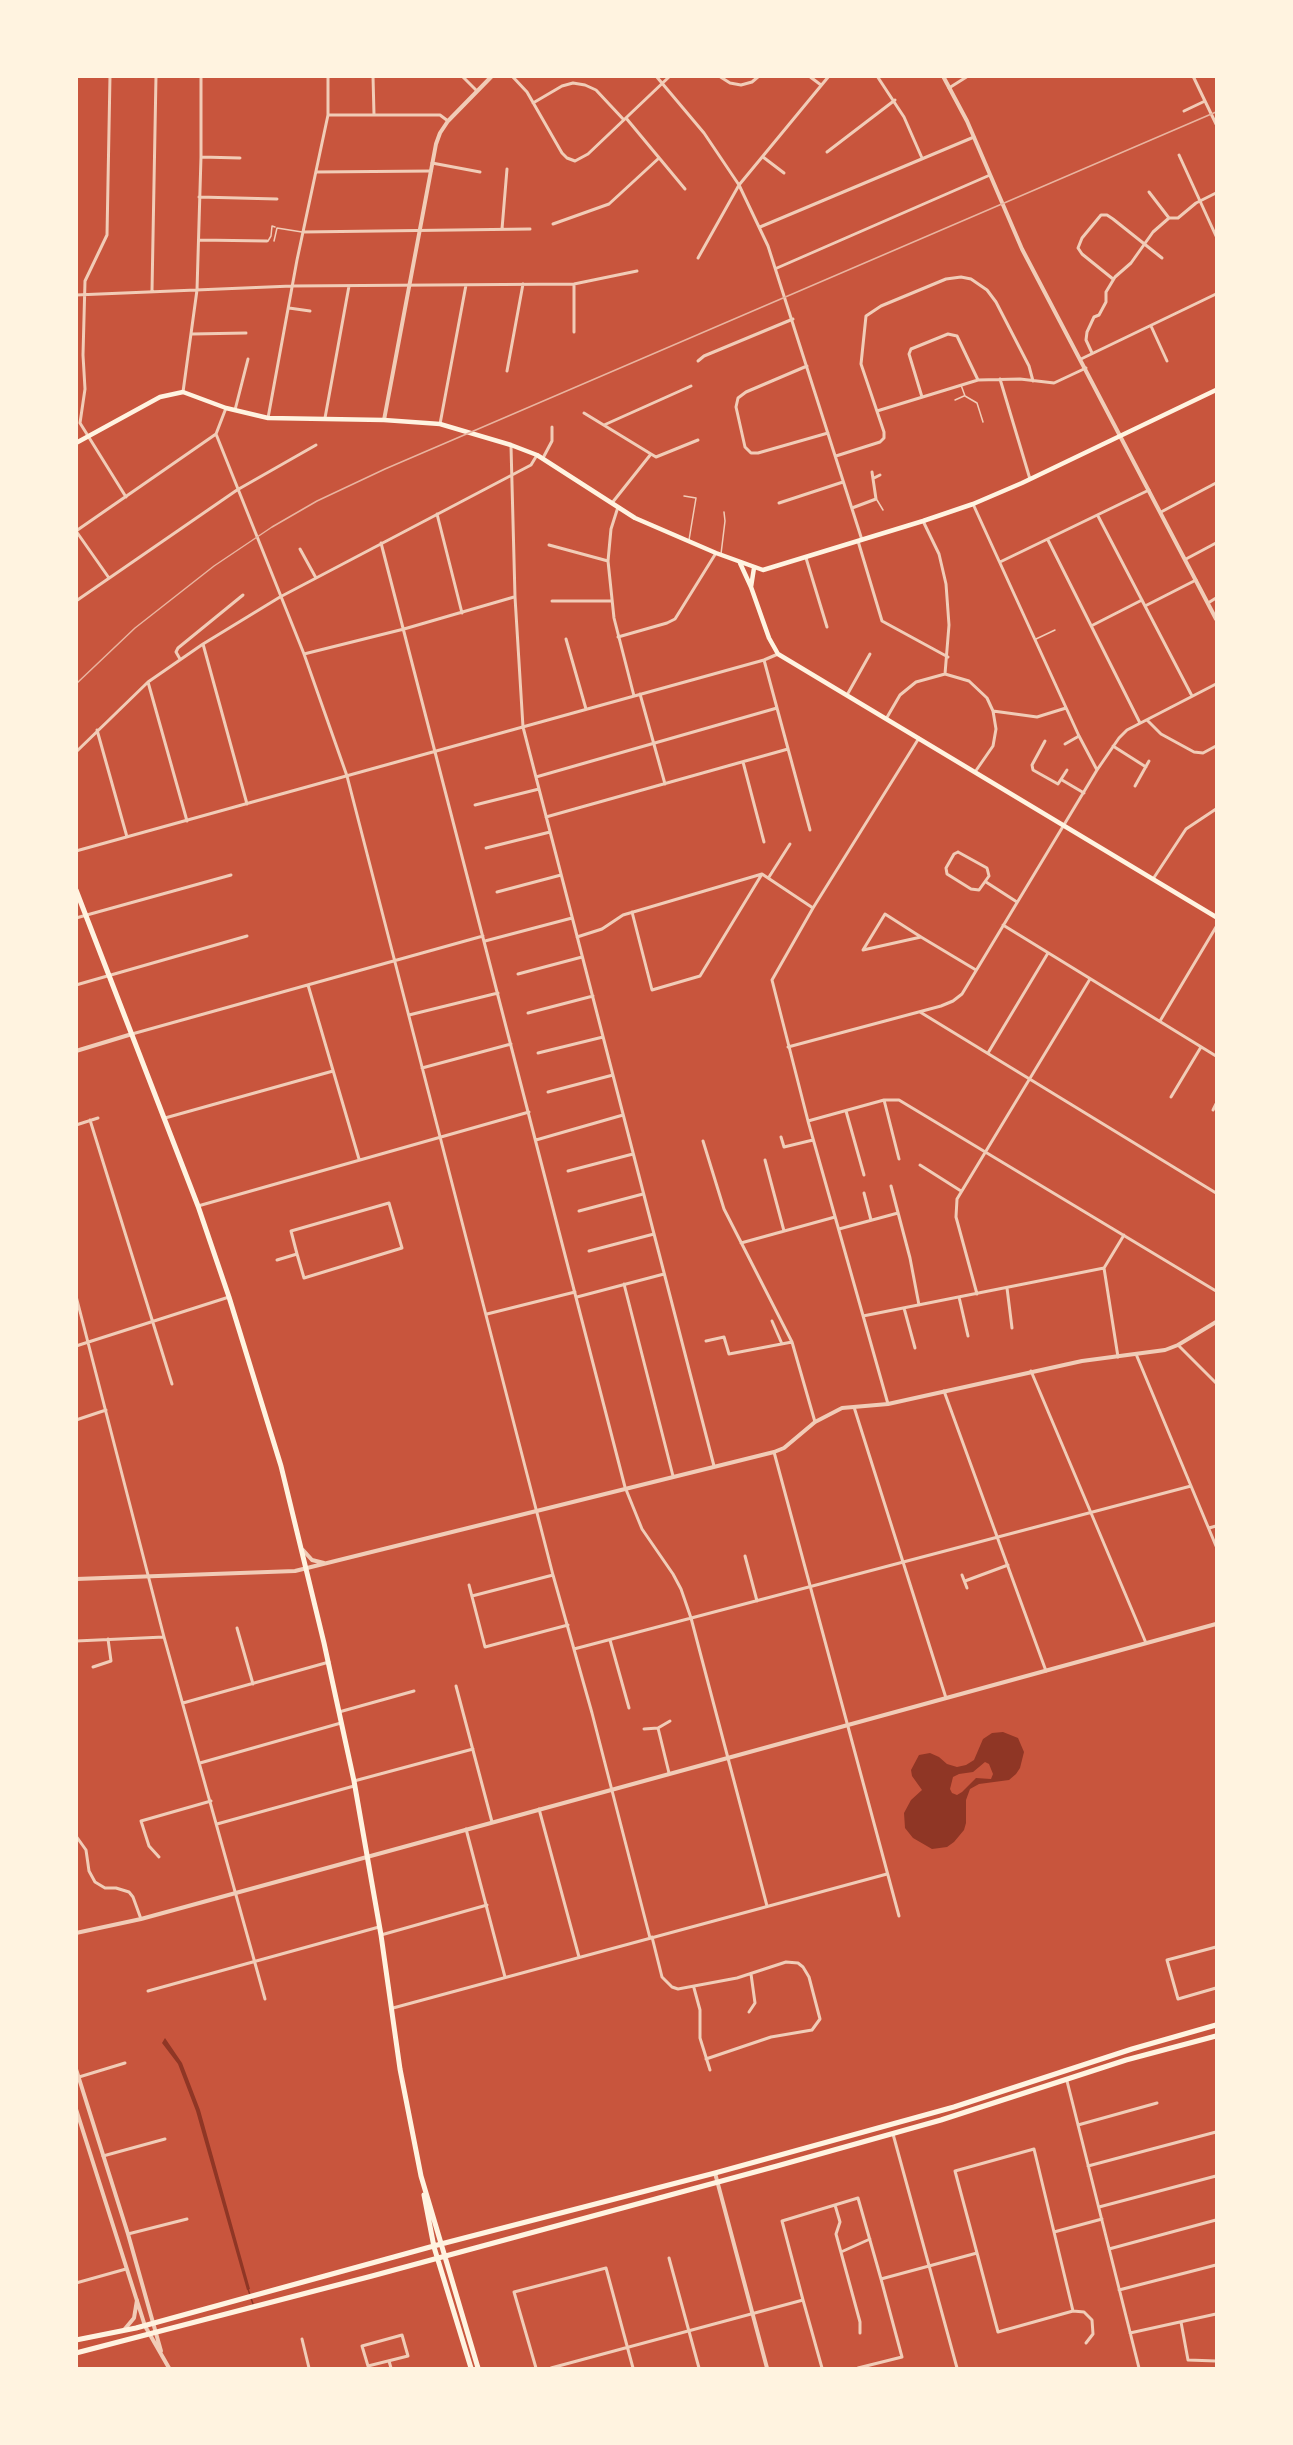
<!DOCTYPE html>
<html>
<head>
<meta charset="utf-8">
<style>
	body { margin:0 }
	#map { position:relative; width:1293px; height:2445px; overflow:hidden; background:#c8553d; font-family:Cabin,sans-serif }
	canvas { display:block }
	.frame { position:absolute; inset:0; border:78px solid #fff3e0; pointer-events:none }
</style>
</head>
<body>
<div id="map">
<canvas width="1293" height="2445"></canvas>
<div class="frame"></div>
</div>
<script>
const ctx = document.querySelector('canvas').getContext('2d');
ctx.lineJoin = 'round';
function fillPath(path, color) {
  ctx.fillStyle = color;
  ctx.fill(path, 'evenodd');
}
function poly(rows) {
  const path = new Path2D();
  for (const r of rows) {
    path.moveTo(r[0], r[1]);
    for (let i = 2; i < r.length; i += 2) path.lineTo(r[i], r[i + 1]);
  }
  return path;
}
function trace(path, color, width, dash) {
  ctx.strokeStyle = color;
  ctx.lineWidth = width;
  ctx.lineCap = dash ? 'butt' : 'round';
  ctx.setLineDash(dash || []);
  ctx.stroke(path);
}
const water = poly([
	[1003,1732,1018,1738,1024,1752,1020,1768,1016,1774,1009,1780,979,1784,970,1789,966,1800,966,1823,964,1830,954,1842,947,1847,932,1849,913,1838,905,1828,904,1813,911,1800,922,1790,912,1776,911,1770,919,1755,930,1753,939,1757,947,1764,957,1767,966,1765,974,1760,983,1739,992,1733],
	[985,1762,989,1764,993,1774,991,1779,976,1778,962,1792,957,1795,952,1793,950,1789,953,1777,959,1774,973,1772],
	[165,2038,182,2063,200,2110,250,2289,247,2290,196,2111,178,2064,162,2043]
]);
const stream = poly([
	[248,2289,253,2304]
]);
const service = poly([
	[268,241,271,236,272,226,275,227],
	[274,241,277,228,302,232],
	[961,385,965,396,977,403,983,422],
	[955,400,964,396],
	[684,496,696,498,689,540],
	[877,500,883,510],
	[721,554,725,521,724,512],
	[1036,639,1055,630]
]);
const minor = poly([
	[110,76,107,235,85,281,83,355,85,389,80,423,126,497],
	[373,76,374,115],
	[462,76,477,91],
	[512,76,527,92,562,153,567,158,575,161,588,154,670,76],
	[656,76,704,133,739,185,768,246,862,540],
	[719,76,730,83,741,85,752,82,759,76],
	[809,76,821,85],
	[877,76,904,117,922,158],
	[1193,76,1216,124],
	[949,88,968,76],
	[533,103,562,86,573,83,585,85,596,90,624,120],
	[1184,111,1205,101],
	[328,115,440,115,448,121],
	[626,118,685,189],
	[827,152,895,100],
	[1179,155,1216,236],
	[201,157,240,158],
	[763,157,784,173],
	[432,163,480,172],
	[316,172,431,171],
	[1149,192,1169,218],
	[199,197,277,199],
	[553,224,609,204,659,158],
	[760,227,974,137],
	[502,229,507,169],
	[303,232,530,229],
	[199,240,267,241],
	[698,258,739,185,829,76],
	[777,268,990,175],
	[1113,279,1082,254,1078,248,1082,238,1101,215,1107,215,1113,219,1162,258],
	[574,284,574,332],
	[152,291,156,76],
	[76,295,292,286,574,284,637,271],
	[289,308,310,311],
	[1151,326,1167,361],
	[192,334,246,333],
	[1092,353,1086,340,1087,332,1094,317,1099,315,1106,302,1106,292,1115,277,1131,263,1153,232,1169,218,1178,218,1196,203,1216,193],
	[1081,359,1216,294],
	[698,361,704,356,793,319],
	[807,366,746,392,738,398,736,407,745,447,751,453,758,453,828,433],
	[507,371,523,284],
	[1000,379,1030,479],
	[183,392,197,290,201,157,201,76],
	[922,397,909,354,911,349,948,334,957,336,978,380],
	[226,408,216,434,304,654,347,776,553,1575,592,1713,650,1938],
	[235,410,248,359],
	[877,411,978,380,1020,379,1054,383,1086,368],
	[584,413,651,454],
	[268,418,297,260,328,115,328,76],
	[325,418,349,286],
	[440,424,466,285],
	[604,425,691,386],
	[511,446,515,597,523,727,714,1466],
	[836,456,880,442,884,438,884,432,861,364,866,316,881,306,946,279,961,277,971,279,987,290,996,302,1029,366,1033,381],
	[543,458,552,441,552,427],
	[874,478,880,475],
	[612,503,651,454,656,457,698,440],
	[779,503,843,482],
	[973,504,1079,736,1097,770],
	[618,507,611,529,608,561,614,618,634,696],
	[852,508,876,499,872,472],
	[1161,512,1216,483],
	[437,514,462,613],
	[1098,516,1192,696],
	[923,521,939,554,946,584,949,625,945,674],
	[76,531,216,434],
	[76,531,109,578],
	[1048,540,1140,723],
	[858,541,882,621,948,657],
	[381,543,625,1487,642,1529,673,1574,681,1589,691,1618,767,1906],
	[549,545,608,561],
	[300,549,316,578],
	[806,558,827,627],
	[1186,559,1216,543],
	[1000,562,1149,490],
	[76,601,237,490,316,445],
	[552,601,612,601],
	[1208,603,1216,598],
	[1145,606,1196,580],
	[1093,625,1142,600],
	[618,637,667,623,675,619,716,553],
	[566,639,586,709],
	[203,644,247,804],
	[304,654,404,629,514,597],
	[180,659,176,652,178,648,243,595],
	[764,660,810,830],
	[148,682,187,821],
	[640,694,665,784],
	[847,695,870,654],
	[993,711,1037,717,1066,708],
	[886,719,900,695,916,682,945,674,969,681,987,698,993,711,996,729,993,746,975,772],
	[1147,720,1161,734,1194,752,1203,753,1216,746],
	[97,730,127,837],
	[1045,741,1032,765,1033,770,1058,784,1067,770],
	[1065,744,1079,736],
	[1113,746,1146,767],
	[76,752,148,682,203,644,280,597,531,465,537,455],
	[743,762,764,842],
	[536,777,777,708],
	[1062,780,1084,793],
	[1135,786,1149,761],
	[475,805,539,789],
	[546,817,788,749],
	[486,848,550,832],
	[76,851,764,660,778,654],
	[958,852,987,868,989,876,979,890,971,889,947,874,946,868,954,854,958,852],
	[769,877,790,844],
	[1153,879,1186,829,1216,809],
	[986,882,1017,902],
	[497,892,561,875],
	[632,912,652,990,700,976,762,874],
	[76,918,231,875],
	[1003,925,1216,1056],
	[577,937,602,929,623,915,762,874,813,908],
	[921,937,863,950,885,914,921,937,976,970],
	[485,941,572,918],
	[518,974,582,957],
	[76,985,247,936],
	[308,985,359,1159],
	[920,1012,1216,1193],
	[528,1013,593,996],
	[409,1015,498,993],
	[1160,1021,1216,927],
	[132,1034,483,936],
	[788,1047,941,1006,953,1001,962,994,1097,770,1119,738,1127,730,1216,684],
	[538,1053,603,1037],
	[988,1053,1048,953],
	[422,1068,511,1044],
	[548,1092,613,1075],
	[1171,1097,1201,1047],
	[884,1100,899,1159],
	[1213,1110,1216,1104],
	[846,1111,864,1175],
	[165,1118,333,1071],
	[90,1120,172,1384],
	[808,1121,884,1100,899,1100,1216,1291],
	[76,1125,98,1118],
	[781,1137,784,1147,813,1140],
	[536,1140,623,1115],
	[703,1141,724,1209,792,1342,815,1422],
	[765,1160,784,1231],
	[920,1165,961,1191],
	[568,1171,633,1154],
	[891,1186,910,1258,919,1305],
	[864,1193,871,1220],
	[198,1206,529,1112],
	[579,1211,643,1194],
	[839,1229,898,1213],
	[741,1243,835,1217],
	[589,1251,654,1234],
	[277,1260,297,1254,291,1231,389,1203,402,1248,304,1278,297,1254],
	[1104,1268,1118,1357],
	[624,1284,673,1476],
	[1007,1288,1012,1328],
	[977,1294,956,1217,957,1199,1090,979],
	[76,1296,164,1637,265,1999],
	[577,1297,664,1274],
	[959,1297,968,1336],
	[904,1308,915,1348],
	[487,1314,575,1292],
	[863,1316,1104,1268,1124,1235],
	[772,1321,782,1344],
	[706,1341,724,1337,729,1354,792,1342],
	[1178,1345,1216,1383],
	[76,1346,229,1297],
	[1136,1354,1216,1546],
	[1031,1371,1146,1643],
	[944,1391,1046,1671],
	[888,1404,808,1121,772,980,813,908,919,738],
	[854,1407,946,1698],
	[76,1420,106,1410],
	[774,1452,899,1916],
	[1209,1528,1216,1526],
	[745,1556,757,1601],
	[962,1575,967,1588],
	[965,1581,1008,1565],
	[469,1585,485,1647,568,1625],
	[472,1596,553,1575],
	[237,1628,253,1684],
	[610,1640,629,1708],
	[76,1641,164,1637],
	[574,1649,1191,1486],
	[93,1667,111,1661,108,1639],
	[456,1686,492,1822],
	[183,1703,329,1662],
	[339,1712,414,1691],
	[658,1728,669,1773],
	[644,1729,658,1728,670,1721],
	[200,1763,341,1723],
	[354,1781,473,1749],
	[539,1809,579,1957],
	[217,1824,354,1786],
	[466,1829,505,1977],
	[76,1836,86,1850,89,1871,95,1882,105,1888,116,1888,129,1892,133,1897,141,1919],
	[159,1857,149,1846,141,1821,211,1801],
	[381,1935,487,1905],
	[652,1937,662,1977,672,1987,678,1989,737,1978,786,1962,798,1963,803,1967,809,1977,820,2019,812,2030,771,2037,706,2059],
	[1216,1947,1167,1960,1178,1999,1216,1988],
	[694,1988,700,2010,700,2038,710,2070],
	[148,1991,379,1927],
	[393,2008,887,1874],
	[749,2012,755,2003,751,1974],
	[79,2077,125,2063],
	[1067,2081,1139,2368],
	[1078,2125,1157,2103],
	[893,2134,957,2368],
	[103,2156,165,2139],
	[1088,2166,1216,2132],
	[835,2205,840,2222,836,2234,860,2322,860,2333],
	[1099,2207,1216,2176],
	[128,2234,187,2219],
	[1109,2249,1216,2220],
	[841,2252,870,2239],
	[977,2253,955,2171,1034,2149,1054,2232],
	[669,2258,699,2368],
	[76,2283,126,2269],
	[1119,2290,1216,2265],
	[803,2300,782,2221,858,2198,881,2279],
	[1073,2311,1084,2312,1092,2320,1093,2334,1086,2343],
	[1181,2322,1188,2360,1216,2361],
	[1130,2333,1216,2314],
	[402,2335,408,2356,368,2366,362,2346,402,2335],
	[302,2339,309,2368],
	[389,2361,391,2368],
	[536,2368,514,2292,606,2268,633,2368],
	[551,2368,803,2300,822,2368],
	[858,2368,902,2357,881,2279,977,2253,998,2332,1073,2311,1054,2232,1102,2219]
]);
const tertiary = poly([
	[943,76,967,121,1022,249,1216,619],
	[384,420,436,144,440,133,448,121,492,76],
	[76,1051,132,1034],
	[303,1550,312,1560,324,1563],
	[76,1579,295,1571,774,1452,784,1448,815,1422,842,1408,888,1404,1082,1361,1165,1350,1178,1345,1216,1322],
	[76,1933,141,1919,1216,1624],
	[76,2069,128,2234,161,2351],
	[76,2109,145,2326,169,2368],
	[715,2173,767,2368],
	[124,2330,134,2318,137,2300]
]);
const secondary = poly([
	[76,443,160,397,183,392,226,408,268,418,384,420,440,424,511,445,537,455,635,518,716,553,763,570,923,521,973,504,1022,483,1216,390],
	[740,563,751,587],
	[754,568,751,587,769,638,778,654,1216,917]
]);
const trunk = poly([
	[76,890,198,1206,229,1297,281,1466,324,1643,354,1781,381,1935,400,2069,421,2176,478,2368],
	[424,2195,434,2247,471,2368],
	[76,2340,136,2328,441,2244,715,2173,954,2107,1132,2049,1216,2025],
	[76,2353,372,2276,777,2166,941,2120,1126,2060,1216,2036]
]);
const tram = poly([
	[76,684,135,628,214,566,272,527,317,501,385,469,1216,112]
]);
fillPath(water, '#8f3625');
trace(stream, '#8f3625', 1.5);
trace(service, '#f1ccb7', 1.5);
trace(minor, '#f1ccb7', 3);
trace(tertiary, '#f1ccb7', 4);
trace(secondary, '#fff3e0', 4.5);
trace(trunk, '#fff3e0', 5);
trace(tram, '#e9b49f', 1.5);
</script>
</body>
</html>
